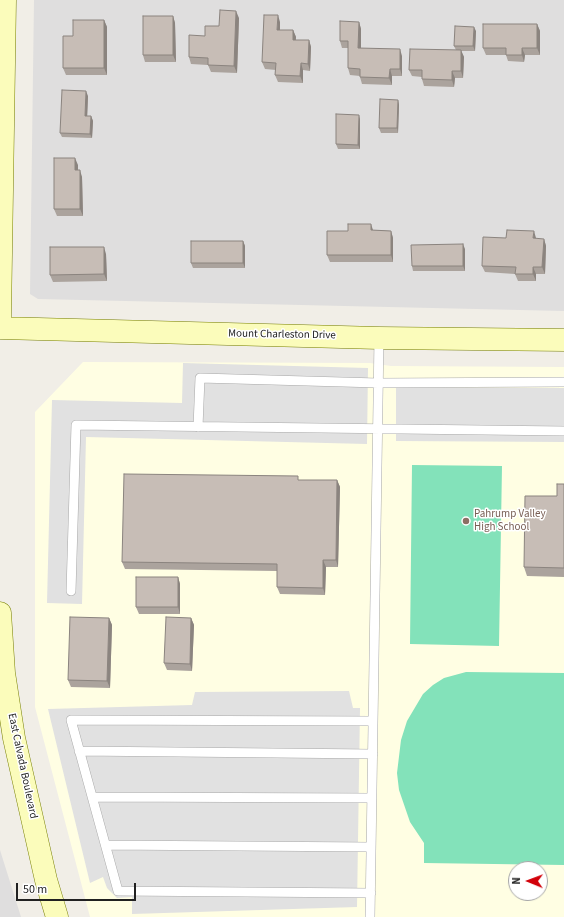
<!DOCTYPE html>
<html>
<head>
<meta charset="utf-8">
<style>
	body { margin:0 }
	#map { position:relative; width:564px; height:917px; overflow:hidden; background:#f1eee7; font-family:"Source Sans 3",sans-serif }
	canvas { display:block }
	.north { position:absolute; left:508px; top:861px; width:40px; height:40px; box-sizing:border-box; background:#fff; border:1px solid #a6a6a6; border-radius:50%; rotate:271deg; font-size:11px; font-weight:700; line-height:16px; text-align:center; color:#212121 }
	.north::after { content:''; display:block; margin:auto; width:14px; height:18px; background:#d20009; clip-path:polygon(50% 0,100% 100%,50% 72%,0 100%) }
	.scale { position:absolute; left:16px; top:883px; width:120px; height:18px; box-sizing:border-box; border:2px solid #212121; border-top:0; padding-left:5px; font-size:12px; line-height:14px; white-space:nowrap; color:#212121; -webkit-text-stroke:3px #fff; paint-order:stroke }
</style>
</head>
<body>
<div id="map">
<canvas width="564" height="917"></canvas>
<div class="north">N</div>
<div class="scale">50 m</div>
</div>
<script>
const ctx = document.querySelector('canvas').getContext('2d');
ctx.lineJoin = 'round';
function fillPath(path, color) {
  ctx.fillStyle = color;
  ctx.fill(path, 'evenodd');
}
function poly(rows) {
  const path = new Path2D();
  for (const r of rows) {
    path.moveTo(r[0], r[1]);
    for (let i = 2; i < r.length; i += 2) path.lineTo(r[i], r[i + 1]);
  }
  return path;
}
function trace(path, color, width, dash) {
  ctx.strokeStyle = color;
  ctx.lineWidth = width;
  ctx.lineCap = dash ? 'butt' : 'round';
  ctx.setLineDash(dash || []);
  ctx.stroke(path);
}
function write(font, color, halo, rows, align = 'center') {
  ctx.font = font + ' "Source Sans 3",sans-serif';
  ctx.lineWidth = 3;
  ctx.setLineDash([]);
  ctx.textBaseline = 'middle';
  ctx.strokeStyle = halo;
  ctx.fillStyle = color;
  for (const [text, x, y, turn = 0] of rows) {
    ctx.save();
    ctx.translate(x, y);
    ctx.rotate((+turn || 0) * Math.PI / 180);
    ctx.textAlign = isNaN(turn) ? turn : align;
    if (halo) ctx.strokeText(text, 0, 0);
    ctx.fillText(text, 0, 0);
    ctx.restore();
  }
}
const residential = poly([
	[34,0,564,0,564,311,38,299,30,294],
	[0,850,21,917,0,917]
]);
const education = poly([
	[83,362,370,363,391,366,564,367,564,917,90,917,35,707,35,412],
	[516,869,540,869,540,893,516,893]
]);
const pitch = poly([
	[412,465,502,466,499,646,410,644],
	[466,672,564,673,564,865,424,863,424,843,410,822,399,790,397,773,401,740,407,721,423,694,433,685,444,678]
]);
const parking = poly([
	[183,363,368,368,367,444,86,437,82,604,47,603,52,400,182,403],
	[396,387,564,388,564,442,396,441],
	[349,691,353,708,360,708,357,907,132,914,132,897,117,898,107,888,103,877,90,883,48,709,192,705,195,692]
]);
const lane = poly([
	[198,427,200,378,378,383,564,382],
	[71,591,76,425,564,431],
	[79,751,373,754],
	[92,797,372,798],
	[106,845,371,847],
	[371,893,118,891,71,720,373,721],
	[370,917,379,338]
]);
const secondary = poly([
	[0,317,5,0],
	[0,328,379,338,564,340],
	[0,613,4,673,14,738,46,880,57,917]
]);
const wall = poly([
	[173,16,175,23,176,62,145,62,143,55],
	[239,18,237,73,211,72,208,65,191,64,189,57,205,36,219,26],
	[104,20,107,27,107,75,66,75,63,68],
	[280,22,280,30,293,30,296,37,296,40,309,40,311,47,310,71,303,70,303,83,278,82,275,75,276,70,265,69,262,62],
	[359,22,361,29,361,48,402,56,402,76,392,76,392,85,362,84,360,77,360,76,350,75,348,68,348,48,342,48,340,41],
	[537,24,540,31,540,55,525,55,524,62,508,61,506,55,486,55,483,48],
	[476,31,475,51,461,51,464,57,463,78,455,78,454,87,424,86,422,79,422,77,412,76,409,70,456,50,454,46],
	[88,96,87,116,91,116,93,121,92,138,62,137,60,133],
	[398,100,399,105,398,133,381,133,379,128],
	[360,119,360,149,338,149,336,144],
	[78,165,78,170,82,177,83,216,57,216,54,209],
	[373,230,391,231,393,238,393,262,330,262,327,255],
	[536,239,544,239,546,246,545,274,536,274,536,281,518,281,515,274,485,272,482,266],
	[243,241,245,246,245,268,193,268,191,263],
	[465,249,465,271,413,271,412,266],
	[106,254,107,281,53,282,50,275],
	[300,480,337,480,340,487,338,567,326,567,325,595,280,594,277,587,277,571,125,569,122,562],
	[564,484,564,577,527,576,524,567,557,496],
	[178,577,180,584,180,614,139,614,136,607],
	[109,618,112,625,110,688,71,687,68,680],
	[191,618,194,625,192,671,167,670,164,663]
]);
const shadedWall = poly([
	[236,11,239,18,237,73,234,66],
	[278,15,280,22,280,37,277,30],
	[173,16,175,23,176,62,173,55],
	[104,20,107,27,107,75,104,68],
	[359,22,361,29,361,55,358,48],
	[537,24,540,31,540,55,537,48],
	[474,27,476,31,475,51,473,46],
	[293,30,296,37,295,47,293,40],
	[309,40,311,47,310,71,308,64],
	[522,48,525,55,524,62,522,55],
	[400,49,402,56,402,76,400,69],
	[461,50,464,57,463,78,461,71],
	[301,63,303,70,303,83,300,76],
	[390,69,392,76,392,85,389,78],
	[452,71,455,78,454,87,452,80],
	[86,91,88,96,87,121,85,116],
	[398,100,399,105,398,133,397,128],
	[359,115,360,119,360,149,358,145],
	[91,116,93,121,92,138,90,134],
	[75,158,78,165,78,177,75,170],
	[80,170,82,177,83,216,80,209],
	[371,224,373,230,371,230],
	[391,231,393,238,393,262,391,255],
	[534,231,536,238,536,245,533,238],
	[544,239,546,246,545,274,542,267],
	[243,241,245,246,245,268,243,263],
	[463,244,465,249,465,271,463,266],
	[104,247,106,254,107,281,104,274],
	[533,267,536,274,536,281,533,274],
	[337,480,340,487,338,567,336,560],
	[323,560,326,567,325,595,323,588],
	[178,577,180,584,180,614,178,607],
	[109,618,112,625,110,688,107,681],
	[191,618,194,625,192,671,190,664]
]);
const building = poly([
	[220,10,236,11,234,66,208,65,208,58,189,57,189,35,205,36,205,26,219,26,220,10],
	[264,15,278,15,277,30,293,30,293,40,309,40,308,64,301,63,300,76,275,75,276,63,262,62,264,15],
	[143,16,173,16,173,55,143,55,143,16],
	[73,20,104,20,104,68,63,68,63,36,73,36,73,20],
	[340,21,359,22,358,48,400,49,400,69,390,69,389,78,360,77,360,69,348,68,348,41,340,41,340,21],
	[483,24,537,24,537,48,522,48,522,55,506,55,506,48,483,48,483,24],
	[455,26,474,27,473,46,454,46,455,26],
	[410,49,461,50,461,71,452,71,452,80,422,79,422,70,409,70,410,49],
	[62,90,86,91,85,116,91,116,90,134,60,133,62,90],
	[380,99,398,100,397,128,379,128,380,99],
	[336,114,359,115,358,145,336,144,336,114],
	[54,158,75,158,75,170,80,170,80,209,54,209,54,158],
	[348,224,371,224,371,230,391,231,391,255,327,255,327,231,348,231,348,224],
	[507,230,534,231,533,238,544,239,542,267,533,267,533,274,515,274,516,267,482,266,483,237,506,238,507,230],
	[191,241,243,241,243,263,191,263,191,241],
	[463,244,463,266,412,266,411,245,463,244],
	[50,247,104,247,104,274,50,275,50,247],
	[124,474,298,476,298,480,337,480,336,560,323,560,323,588,277,587,277,564,122,562,124,474],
	[557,484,564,484,564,568,524,567,525,496,557,496,557,484],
	[136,577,178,577,178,607,136,607,136,577],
	[70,617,109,618,107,681,68,680,70,617],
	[166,617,191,618,190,664,164,663,166,617]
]);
const markers = [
	[466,521,4,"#8d6e63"]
];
const streetNames = [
	["Mount Charleston Drive",282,335,1],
	["East Calvada Boulevard",22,766,78]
];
const educationNames = [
	["Pahrump Valley",474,515],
	["High School",474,528]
];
fillPath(residential, '#dfdede');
fillPath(education, '#fffee3');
fillPath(pitch, '#83e2ba');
fillPath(parking, '#e1e1e1');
trace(lane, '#a8a8a8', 10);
trace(secondary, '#767e01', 23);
trace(lane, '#fff', 9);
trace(secondary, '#fbfcbb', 22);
fillPath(wall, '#aba39d');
fillPath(shadedWall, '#8b847f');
fillPath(building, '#c7bdb6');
trace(building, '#8b847f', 1);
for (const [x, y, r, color] of markers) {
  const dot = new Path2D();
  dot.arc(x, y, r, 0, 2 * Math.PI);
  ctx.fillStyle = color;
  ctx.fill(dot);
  trace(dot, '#fff', 1.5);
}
write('11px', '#212121', '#fff', streetNames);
write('11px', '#785e54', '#fff', educationNames, 'left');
</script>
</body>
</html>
